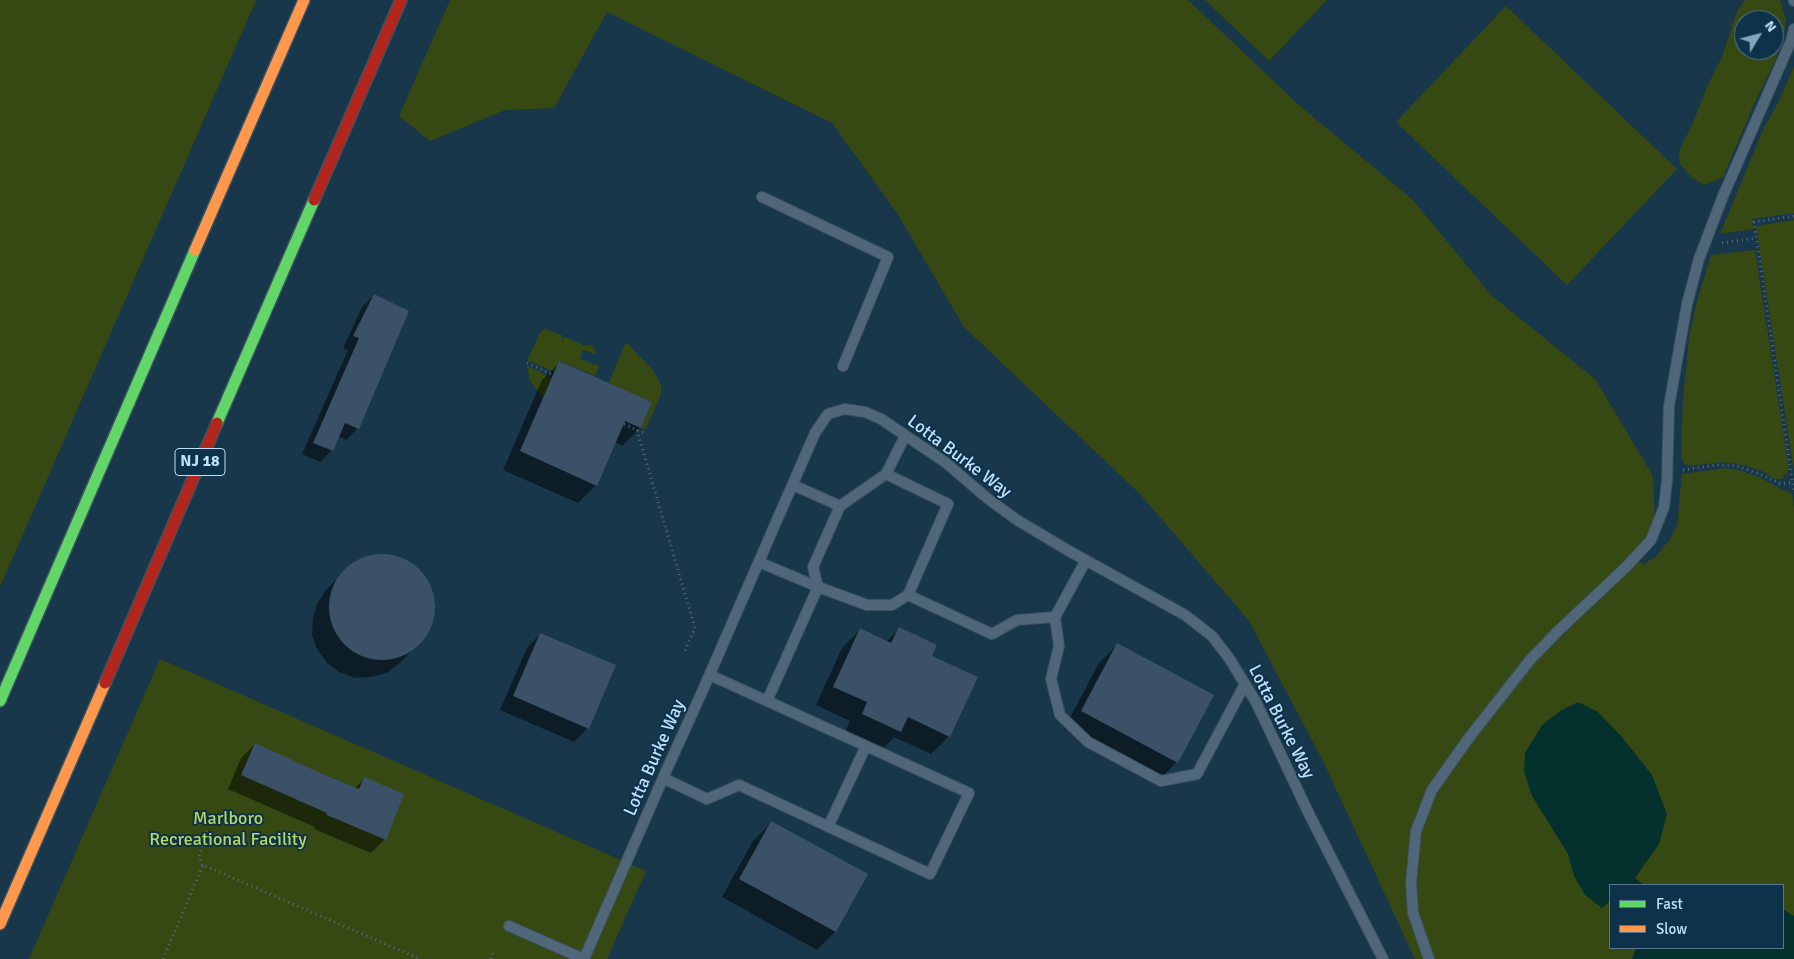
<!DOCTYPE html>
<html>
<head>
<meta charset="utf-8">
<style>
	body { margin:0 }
	#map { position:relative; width:1794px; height:959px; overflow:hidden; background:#18374a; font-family:Signika,sans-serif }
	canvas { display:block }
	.legend { position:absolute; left:1609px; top:884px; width:175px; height:65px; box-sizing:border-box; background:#0e324a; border:1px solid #557890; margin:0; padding:6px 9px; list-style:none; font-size:15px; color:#bfe0fa }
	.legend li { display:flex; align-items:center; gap:10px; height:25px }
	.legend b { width:25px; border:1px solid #557890 }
	.north { position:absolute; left:1734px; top:10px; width:50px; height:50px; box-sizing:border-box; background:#0e324a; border:1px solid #557890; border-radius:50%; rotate:53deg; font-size:14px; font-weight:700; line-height:20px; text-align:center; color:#bfe0fa }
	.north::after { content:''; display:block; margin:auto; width:18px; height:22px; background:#85a5bc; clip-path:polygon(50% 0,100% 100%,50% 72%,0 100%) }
</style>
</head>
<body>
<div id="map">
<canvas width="1794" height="959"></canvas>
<ul class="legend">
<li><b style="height:6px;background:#63d668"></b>Fast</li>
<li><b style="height:6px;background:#ff974d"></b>Slow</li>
</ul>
<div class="north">N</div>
</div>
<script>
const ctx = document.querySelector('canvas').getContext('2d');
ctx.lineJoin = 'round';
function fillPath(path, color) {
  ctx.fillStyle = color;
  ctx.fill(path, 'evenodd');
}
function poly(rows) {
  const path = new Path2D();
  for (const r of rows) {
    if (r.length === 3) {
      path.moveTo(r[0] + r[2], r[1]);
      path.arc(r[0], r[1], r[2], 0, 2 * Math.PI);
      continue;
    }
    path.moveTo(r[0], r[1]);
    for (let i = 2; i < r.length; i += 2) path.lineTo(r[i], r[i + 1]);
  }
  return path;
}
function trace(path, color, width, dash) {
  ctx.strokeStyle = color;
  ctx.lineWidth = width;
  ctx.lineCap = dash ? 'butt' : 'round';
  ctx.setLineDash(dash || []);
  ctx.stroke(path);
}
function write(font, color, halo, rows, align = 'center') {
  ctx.font = font + ' Signika,sans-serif';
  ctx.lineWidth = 4;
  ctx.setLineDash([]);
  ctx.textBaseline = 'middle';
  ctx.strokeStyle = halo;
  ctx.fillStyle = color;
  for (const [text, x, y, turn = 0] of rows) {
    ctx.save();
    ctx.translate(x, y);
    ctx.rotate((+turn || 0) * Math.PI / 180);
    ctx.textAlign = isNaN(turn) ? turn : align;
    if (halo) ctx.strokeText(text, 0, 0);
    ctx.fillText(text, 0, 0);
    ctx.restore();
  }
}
const green = poly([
	[0,0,256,0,0,587],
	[450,0,1188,0,1300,106,1413,200,1491,295,1595,379,1653,476,1655,528,1638,559,1643,565,1656,556,1670,539,1677,525,1682,474,1726,468,1738,470,1759,477,1779,488,1792,493,1794,508,1794,959,1415,959,1323,761,1249,621,1140,494,964,327,897,213,832,123,607,12,554,108,505,110,430,141,399,116],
	[1610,885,1783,885,1783,948,1610,948],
	[1205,0,1327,0,1269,61],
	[1745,0,1780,0,1786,20,1783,39,1774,63,1754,104,1723,177,1705,185,1691,177,1680,164,1679,151,1693,123,1707,87,1722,57,1737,11],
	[1744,20,1774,20,1774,50,1744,50],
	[1506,6,1677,169,1567,285,1396,122],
	[1794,66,1794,213,1752,219,1753,229,1720,234,1763,130,1780,99],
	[1794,220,1794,472,1756,226],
	[1755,250,1789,470,1782,479,1775,479,1762,471,1743,465,1722,462,1689,466,1684,464,1681,455,1683,399,1689,338,1696,305,1711,255],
	[545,329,562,335,562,339,565,337,586,346,590,345,596,349,595,354,583,350,580,359,599,366,595,376,560,361,555,372,527,360,541,331],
	[626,342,653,370,661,385,661,394,645,430,641,428,652,402,609,383],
	[527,366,552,378,543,398,530,381],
	[160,659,646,871,607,959,29,959]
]);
const water = poly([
	[1578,702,1598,712,1622,737,1652,775,1667,814,1659,844,1635,878,1644,885,1610,885,1610,901,1602,908,1585,895,1574,876,1568,854,1532,796,1524,772,1525,753,1542,725,1560,711],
	[1783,909,1794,916,1794,959,1632,959,1636,948,1783,948]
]);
const shadow = poly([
	[374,295,358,428,346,440,338,436,332,450,320,462,302,454,348,350,343,348,362,307],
	[560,362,640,428,622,446,615,442,596,485,578,503,503,470,542,380],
	[374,556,389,556,405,560,419,570,428,583,432,599,435,599,435,611,428,631,419,643,401,662,387,673,371,677,355,678,339,672,327,663,317,649,312,635,313,618,317,604,326,590,345,571,359,561],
	[899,629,930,656,949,736,931,754,894,737,882,750,845,732,850,721,816,705,842,648,860,630,886,642],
	[540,634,587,728,574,742,500,710,527,648],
	[1117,645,1177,762,1159,780,1064,729,1099,663],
	[255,744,355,788,364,779,385,839,371,853,314,829,315,827,228,789,241,758],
	[771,823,866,875,835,932,817,950,722,897,753,841]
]);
const building = poly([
	[374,294,409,311,359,429,345,423,333,451,313,443,359,338,353,336],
	[559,361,652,402,641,428,625,421,597,486,520,451],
	[382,607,53],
	[899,627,937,645,932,656,978,677,950,737,908,717,901,732,862,714,867,702,833,687,860,628,891,643],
	[540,633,616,665,589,729,513,696],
	[1117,643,1214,695,1178,763,1081,711],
	[255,743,323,774,359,789,364,777,404,794,386,840,327,815,327,813,241,775],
	[771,821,868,874,836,932,739,879]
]);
const path = poly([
	[1794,216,1754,222,1794,492],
	[1722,243,1756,238],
	[527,363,553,375],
	[624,424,644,433],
	[637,430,695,628,684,653],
	[1683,470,1716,465,1737,466,1762,475,1781,484,1793,482],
	[203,865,199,857,208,831],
	[163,959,203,865,420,959],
	[491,959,493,952]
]);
const lane = poly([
	[1794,0,1794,1],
	[762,197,888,257,843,366],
	[886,474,948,504,908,595,992,634,1017,620,1055,617,1086,560],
	[793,485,840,506,886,474,905,436],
	[840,506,813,567,818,587,867,605,892,605,908,595],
	[759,562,818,587,767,701],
	[1055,617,1059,646,1051,679,1060,715,1088,742,1161,781,1197,774,1245,684],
	[663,778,707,799,739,785,930,874,969,793,710,675],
	[828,827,866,746],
	[509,926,584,959],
	[584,959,667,769,702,692,815,433,828,414,845,409,865,412,881,419,945,462,987,498,1017,520,1069,551,1185,615,1212,636,1229,658,1256,702,1310,816,1383,959],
	[1429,959,1413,913,1411,883,1416,831,1432,790,1468,739,1530,660,1558,631,1626,567,1651,540,1664,507,1667,481,1669,406,1687,304,1699,259,1723,196,1791,41,1794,29]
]);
const fast = poly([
	[217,423,314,200],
	[0,701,195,250]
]);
const slow = poly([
	[195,250,304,0],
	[0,924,105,683]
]);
const jam = poly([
	[314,200,401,0],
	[105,683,217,423]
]);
const shields = [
	[200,462,50]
];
const shieldNames = [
	["NJ 18",200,462]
];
const streetNames = [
	["Lotta Burke Way",959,457,37],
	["Lotta Burke Way",1281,722,63],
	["Lotta Burke Way",655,758,-66]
];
const parkNames = [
	["Marlboro",228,819],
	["Recreational Facility",228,840]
];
fillPath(green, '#374912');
fillPath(water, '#04312e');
fillPath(shadow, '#0007');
fillPath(building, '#3b5167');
trace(lane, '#3a5262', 12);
trace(fast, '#3a5262', 14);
trace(slow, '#3a5262', 14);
trace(jam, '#3a5262', 14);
trace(path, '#556b7a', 3, [1, 4]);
trace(lane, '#4f6778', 10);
trace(fast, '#63d668', 11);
trace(slow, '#ff974d', 11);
trace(jam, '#b3261e', 11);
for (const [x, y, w] of shields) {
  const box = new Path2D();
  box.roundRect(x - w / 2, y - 13.5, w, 27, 4);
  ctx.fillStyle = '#0e324a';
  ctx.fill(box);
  trace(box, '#bfe0fa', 1);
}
write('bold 16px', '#bfe0fa', null, shieldNames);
write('18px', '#bfe0fa', '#0e324a', streetNames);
write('18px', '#b7d860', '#0e324a', parkNames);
</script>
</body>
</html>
